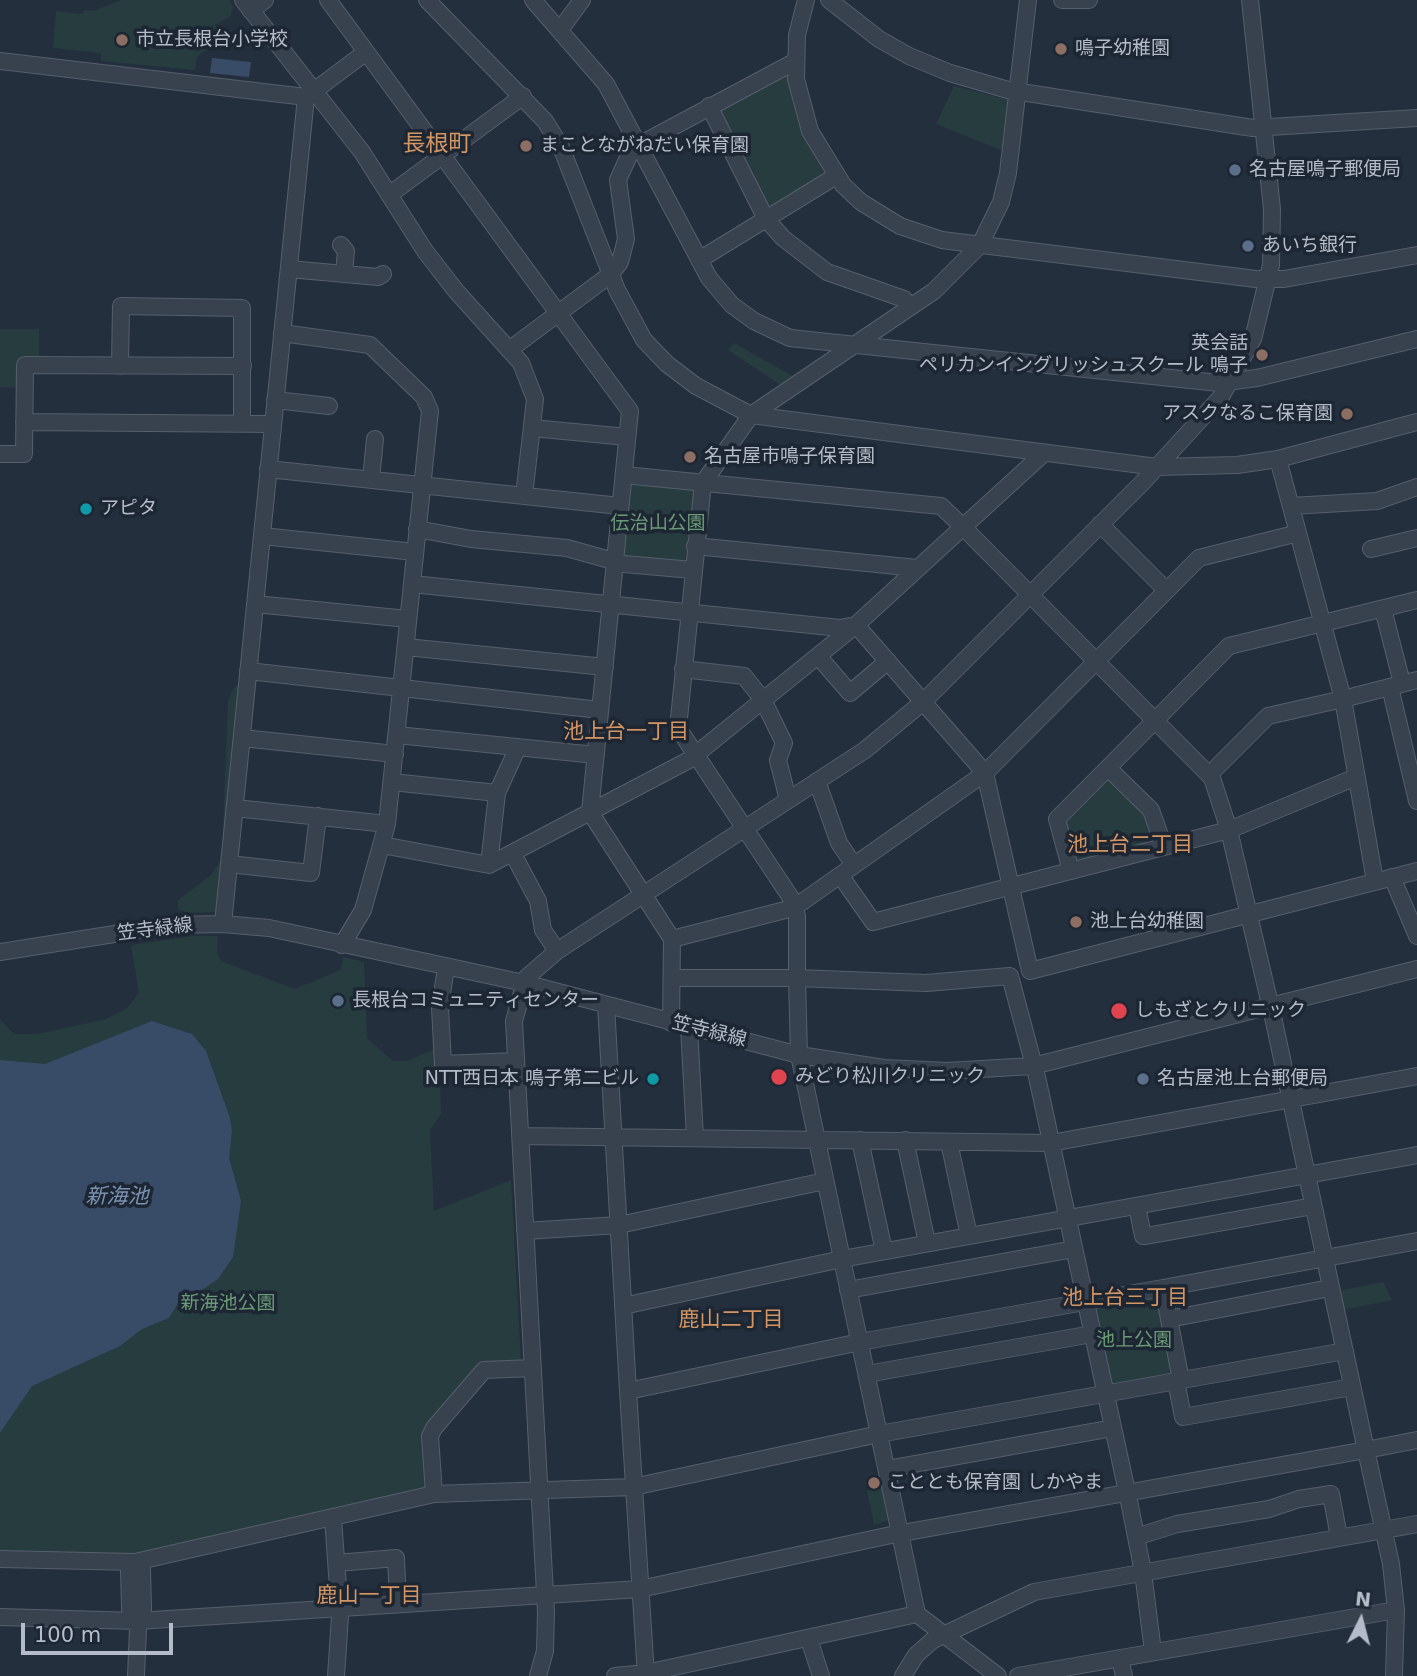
<!DOCTYPE html>
<html>
<head>
<meta charset="utf-8">
<style>
	body { margin:0 }
	#map { position:relative; width:1417px; height:1676px; overflow:hidden; background:#242f3e; font-family:"DejaVu Sans",sans-serif }
	canvas { display:block }
	.north { position:absolute; left:1326px; top:1585px; width:70px; height:70px; -webkit-text-stroke:5px #1d2633; paint-order:stroke; rotate:6deg; font-size:19px; font-weight:700; line-height:28px; text-align:center; color:#b4bcc9 }
	.north::after { content:''; display:block; margin:auto; width:24px; height:32px; background:#b4bcc9; clip-path:polygon(50% 0,100% 100%,50% 72%,0 100%) }
	.scale { position:absolute; left:21px; top:1623px; width:152px; height:32px; box-sizing:border-box; border:4px solid #b4bcc9; border-top:0; padding-left:9px; font-size:21px; line-height:24px; white-space:nowrap; color:#b4bcc9; -webkit-text-stroke:5px #1d2633; paint-order:stroke }
</style>
</head>
<body>
<div id="map">
<canvas width="1417" height="1676"></canvas>
<div class="north">N</div>
<div class="scale">100 m</div>
</div>
<script>
const ctx = document.querySelector('canvas').getContext('2d');
ctx.lineJoin = 'round';
function fillPath(path, color) {
  ctx.fillStyle = color;
  ctx.fill(path, 'evenodd');
}
function poly(rows) {
  const path = new Path2D();
  for (const r of rows) {
    path.moveTo(r[0], r[1]);
    for (let i = 2; i < r.length; i += 2) path.lineTo(r[i], r[i + 1]);
  }
  return path;
}
function trace(path, color, width, dash) {
  ctx.strokeStyle = color;
  ctx.lineWidth = width;
  ctx.lineCap = dash ? 'butt' : 'round';
  ctx.setLineDash(dash || []);
  ctx.stroke(path);
}
function write(font, color, halo, rows, align = 'center') {
  ctx.font = font + ' "DejaVu Sans","Noto Sans JP",sans-serif';
  ctx.lineWidth = 7;
  ctx.setLineDash([]);
  ctx.textBaseline = 'middle';
  ctx.strokeStyle = halo;
  ctx.fillStyle = color;
  for (const [text, x, y, turn = 0] of rows) {
    ctx.save();
    ctx.translate(x, y);
    ctx.rotate((+turn || 0) * Math.PI / 180);
    ctx.textAlign = isNaN(turn) ? turn : align;
    if (halo) ctx.strokeText(text, 0, 0);
    ctx.fillText(text, 0, 0);
    ctx.restore();
  }
}
const green = poly([
	[121,0,229,0,233,6,231,16,215,25,218,29,199,40,206,50,197,57,195,70,101,61,101,53,53,48,56,11,82,14,85,10,94,11],
	[783,73,790,76,826,178,766,210,717,107],
	[954,86,1009,100,1006,152,936,124],
	[0,329,39,329,39,361,19,388,0,387],
	[734,343,798,379,785,388,728,350],
	[627,483,694,487,697,491,690,564,620,557],
	[243,679,220,912,188,913,178,909,178,900,211,875,222,858,228,701,233,689],
	[1107,775,1149,810,1156,845,1077,865,1063,819],
	[193,936,218,936,217,953,221,961,295,989,341,970,343,957,364,962,367,1038,393,1061,407,1061,439,1047,441,1114,430,1130,434,1211,511,1180,521,1361,479,1366,426,1430,430,1487,134,1558,0,1555,0,1019,14,1034,38,1034,106,1019,126,1009,139,993,131,945],
	[1383,1282,1392,1300,1342,1310,1338,1291],
	[1162,1296,1173,1375,1114,1386,1107,1383,1091,1312,1095,1305],
	[882,1488,889,1520,874,1525,867,1490]
]);
const water = poly([
	[212,58,251,62,249,77,210,73],
	[152,1021,192,1034,206,1051,230,1118,232,1131,229,1158,241,1201,233,1257,218,1279,194,1295,180,1300,169,1318,142,1329,120,1346,32,1386,0,1433,0,1060,45,1064]
]);
const minor = poly([
	[243,0,362,152,425,251,456,291,521,363,535,399,524,496],
	[328,0,630,411,590,812,672,939,785,910,802,902,985,773,1199,558,1298,533],
	[427,0,545,121,561,147,617,290,644,340,667,364,696,386,751,415,1157,467,1237,465,1278,459,1417,422],
	[533,0,606,84,709,278,732,305,754,321,790,338,1219,383,1257,378,1417,339],
	[806,0,797,35,796,79,810,131,843,185,861,202,900,226,942,240,1256,279,1284,279,1417,255],
	[829,0,879,39,909,56,950,73,1008,90,1253,128,1417,118],
	[1062,0,1089,0],
	[251,11,265,0],
	[560,30,582,0],
	[0,61,306,97,366,52],
	[709,106,766,219,783,238,827,272,904,299,910,307],
	[389,195,523,96],
	[341,245,346,251,344,273],
	[699,260,836,176],
	[289,269,378,277,383,274],
	[282,333,370,345,424,397,430,411,387,824,363,910,342,945],
	[509,350,611,274,620,262,626,239,618,180,630,153,639,145,796,61],
	[120,366,121,306,242,308,242,423],
	[275,400,329,406],
	[24,422,273,424],
	[532,428,627,437],
	[0,454,24,454,25,365,243,366],
	[1278,459,1343,699,1417,680],
	[268,469,620,506],
	[624,475,941,506,963,527,1044,453],
	[371,479,375,439],
	[1291,506,1377,501,1417,487],
	[1100,524,1166,590],
	[417,529,471,539,567,548,624,564,693,570],
	[262,536,415,552],
	[695,546,917,568],
	[1371,549,1417,538],
	[412,584,840,628,856,625,985,773,1030,971,1417,871],
	[255,604,408,619],
	[1383,609,1402,683],
	[406,647,605,667],
	[818,656,850,693,888,661],
	[683,669,744,676,763,700,784,743,778,760,788,800],
	[248,671,600,710],
	[1390,687,1417,801],
	[397,735,596,755],
	[242,738,395,754],
	[1108,768,1151,810,1164,847],
	[1210,774,1268,716,1343,699,1375,881],
	[817,781,839,843,854,865],
	[392,782,497,793],
	[235,808,387,824],
	[513,854,538,901,543,930,557,951],
	[229,864,311,873,318,816],
	[489,865,497,793,518,747],
	[1071,871,1057,819,1229,646,1417,600],
	[840,875,873,922,1229,830,1356,777],
	[1392,877,1417,936],
	[223,924,306,97],
	[0,952,171,925,223,924,269,928,524,983,799,1055,884,1068,947,1071,1033,1066,1417,969],
	[446,967,440,1008,443,1064,516,1061],
	[673,978,797,978,797,916,791,898,678,728,703,483,751,415,934,291,980,245,1001,202,1008,173,1028,0],
	[606,1005,628,1391],
	[671,1023,672,939],
	[689,1027,695,1138],
	[520,1136,1051,1143,1417,1076],
	[860,1140,884,1251],
	[905,1140,927,1243],
	[949,1142,969,1236],
	[1137,1206,1143,1236,1146,1236,1313,1206],
	[525,1231,619,1225,825,1181],
	[1163,1288,1417,1241],
	[848,1290,1074,1249],
	[623,1306,842,1259,799,1055,797,978,926,983,1010,976,1037,1077,1129,1501,1143,1572,1153,1652],
	[1169,1319,1181,1380],
	[867,1374,1092,1334],
	[1176,1381,1183,1417,1352,1387],
	[887,1469,1113,1428],
	[434,1494,430,1436,434,1428,484,1370,533,1368],
	[333,1518,340,1616,336,1676],
	[1136,1537,1177,1524,1269,1509,1299,1499,1331,1494,1339,1537],
	[0,1559,135,1562,434,1494,633,1487,879,1434,1345,1351],
	[135,1562,129,1570,130,1609,138,1629,136,1676],
	[135,1562,142,1569,143,1609,137,1621],
	[337,1563,396,1558,398,1604],
	[0,1617,137,1621,640,1589,891,1535,1366,1450,1273,1017,1229,830,1212,778,963,527,856,625,689,760,489,865,382,845],
	[809,1639,821,1676],
	[1120,1658,1124,1676],
	[538,1676,545,1651,546,1612,514,1021,526,978,557,951,865,750,923,702,1143,482,1221,397,1253,339,1271,265,1272,209,1250,0],
	[615,1676,646,1673,917,1614],
	[646,1676,628,1391,860,1342,1163,1288,1169,1319,1330,1288],
	[903,1676,916,1655,933,1640,1034,1592,1417,1524],
	[998,1676,917,1614,842,1259,1417,1155],
	[1018,1676,1396,1610],
	[1394,1676,1396,1610,1391,1564,1366,1450,1417,1440]
]);
const markers = [
	[122,40,7,"#8d6e63"],
	[1061,49,7,"#8d6e63"],
	[526,146,7,"#8d6e63"],
	[1235,170,7,"#5c6f8a"],
	[1248,246,7,"#5c6f8a"],
	[1262,355,7,"#8d6e63"],
	[1347,414,7,"#8d6e63"],
	[690,457,7,"#8d6e63"],
	[86,509,7,"#0f9aa8"],
	[1076,922,7,"#8d6e63"],
	[338,1001,7,"#5c6f8a"],
	[1119,1011,9,"#e0444e"],
	[779,1077,9,"#e0444e"],
	[653,1079,7,"#0f9aa8"],
	[1143,1079,7,"#5c6f8a"],
	[874,1483,7,"#8d6e63"]
];
const poiNames = [
	["市立長根台小学校",136,40],
	["鳴子幼稚園",1075,49],
	["まことながねだい保育園",540,146],
	["名古屋鳴子郵便局",1249,170],
	["あいち銀行",1262,246],
	["英会話",1248,344,"right"],
	["ペリカンイングリッシュスクール 鳴子",1248,366,"right"],
	["アスクなるこ保育園",1333,414,"right"],
	["名古屋市鳴子保育園",704,457],
	["アピタ",100,509],
	["池上台幼稚園",1090,922],
	["長根台コミュニティセンター",352,1001],
	["しもざとクリニック",1135,1011],
	["みどり松川クリニック",795,1077],
	["NTT西日本 鳴子第二ビル",639,1079,"right"],
	["名古屋池上台郵便局",1157,1079],
	["こととも保育園 しかやま",888,1483]
];
const parkNames = [
	["伝治山公園",658,524],
	["新海池公園",228,1304],
	["池上公園",1134,1341]
];
const streetNames = [
	["笠寺緑線",155,930,-7],
	["笠寺緑線",709,1032,14]
];
const neighbourhoodNames = [
	["池上台一丁目",626,733],
	["池上台二丁目",1130,846],
	["池上台三丁目",1125,1299],
	["鹿山二丁目",731,1321],
	["鹿山一丁目",369,1597]
];
const waterNames = [
	["新海池",117,1198]
];
const quarterNames = [
	["長根町",437,145]
];
fillPath(green, '#263c3f');
fillPath(water, '#394c67');
trace(minor, '#565f6c', 18);
trace(minor, '#38414e', 16);
for (const [x, y, r, color] of markers) {
  const dot = new Path2D();
  dot.arc(x, y, r, 0, 2 * Math.PI);
  ctx.fillStyle = color;
  ctx.fill(dot);
  trace(dot, '#1d2633', 2.5);
}
write('19px', '#b4bcc9', '#1d2633', poiNames, 'left');
write('19px', '#6b9a76', '#1d2633', parkNames);
write('19px', '#b4bcc9', '#1d2633', streetNames);
write('21px', '#d59563', '#1d2633', neighbourhoodNames);
write('italic 21px', '#7c92b1', '#1d2633', waterNames);
write('23px', '#d59563', '#1d2633', quarterNames);
</script>
</body>
</html>
